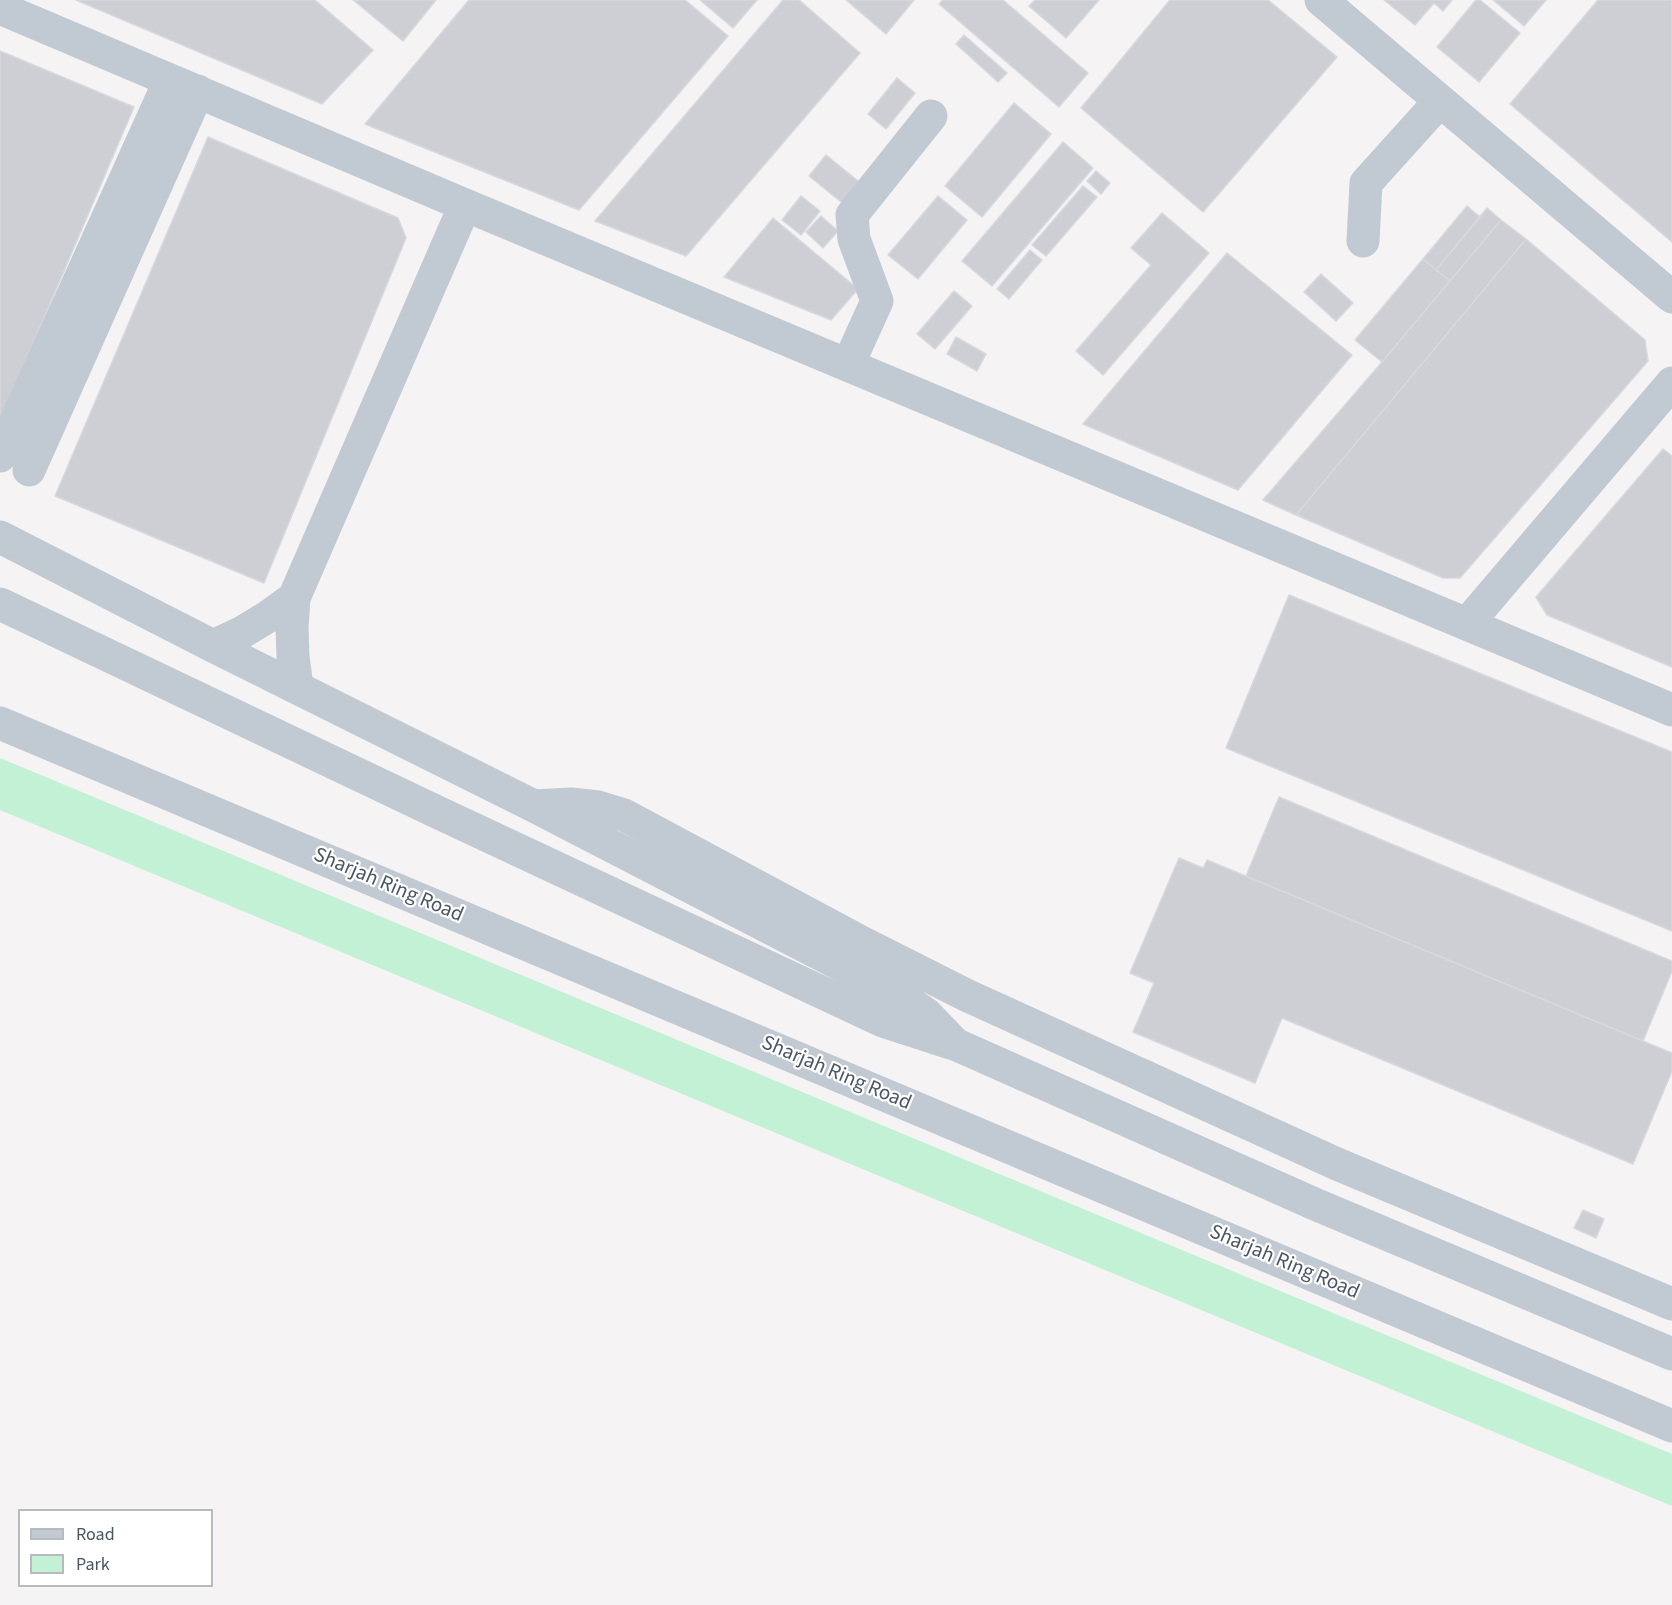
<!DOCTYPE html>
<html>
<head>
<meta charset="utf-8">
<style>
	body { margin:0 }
	#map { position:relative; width:1672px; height:1605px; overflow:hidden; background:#f5f3f3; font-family:"Source Sans 3",sans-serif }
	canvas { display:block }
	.legend { position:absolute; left:18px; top:1509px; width:195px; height:78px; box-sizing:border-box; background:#fff; border:2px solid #b7bbc0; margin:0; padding:8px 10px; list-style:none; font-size:18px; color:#4a5661 }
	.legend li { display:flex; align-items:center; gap:12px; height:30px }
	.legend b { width:30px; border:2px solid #b7bbc0 }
</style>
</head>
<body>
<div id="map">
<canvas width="1672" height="1605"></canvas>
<ul class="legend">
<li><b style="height:8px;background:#c1cad2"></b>Road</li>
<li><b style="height:16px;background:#c3f1d5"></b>Park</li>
</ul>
</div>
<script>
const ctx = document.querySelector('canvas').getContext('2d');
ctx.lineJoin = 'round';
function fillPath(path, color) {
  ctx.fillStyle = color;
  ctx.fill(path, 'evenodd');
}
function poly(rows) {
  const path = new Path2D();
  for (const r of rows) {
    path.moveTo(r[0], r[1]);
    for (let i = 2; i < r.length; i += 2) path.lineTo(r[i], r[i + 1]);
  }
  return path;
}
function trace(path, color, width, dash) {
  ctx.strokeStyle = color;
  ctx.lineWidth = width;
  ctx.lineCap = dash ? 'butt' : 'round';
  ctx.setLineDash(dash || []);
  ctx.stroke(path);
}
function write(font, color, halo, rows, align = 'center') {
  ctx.font = font + ' "Source Sans 3",sans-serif';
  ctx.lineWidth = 4.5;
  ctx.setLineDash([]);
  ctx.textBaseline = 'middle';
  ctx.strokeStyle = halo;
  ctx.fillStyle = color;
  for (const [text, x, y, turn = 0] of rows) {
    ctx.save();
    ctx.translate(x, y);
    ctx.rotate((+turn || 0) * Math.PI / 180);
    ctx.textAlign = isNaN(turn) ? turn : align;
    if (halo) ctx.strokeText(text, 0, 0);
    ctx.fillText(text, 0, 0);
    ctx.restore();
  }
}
const green = poly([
	[0,758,1672,1454,1672,1506,0,810]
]);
const building = poly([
	[76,0,315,0,373,50,322,104,76,0],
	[353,0,436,0,403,41,353,0],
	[469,0,685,0,728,36,579,210,365,124,469,0],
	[700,0,757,0,733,28,700,0],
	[783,0,799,0,860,53,686,256,595,221,783,0],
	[846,0,914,0,886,34,846,0],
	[943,0,1003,0,1088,73,1059,107,939,4,943,0],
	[1035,0,1099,0,1066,38,1029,6,1035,0],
	[1170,0,1268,0,1337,57,1203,212,1081,108,1170,0],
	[1384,0,1452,0,1443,11,1434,3,1415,25,1384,0],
	[1476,0,1480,0,1520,33,1479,82,1437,47,1476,0],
	[1493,0,1546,0,1524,26,1493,0],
	[1598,0,1672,0,1672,242,1510,104,1598,0],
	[964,35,1007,73,998,82,956,44,964,35],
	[0,51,134,107,0,421,0,51],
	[897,78,915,93,886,129,868,114,897,78],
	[1014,103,1051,134,982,217,945,186,1014,103],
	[208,137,398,218,406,238,264,583,55,496,208,137],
	[1063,142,1093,168,992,286,962,261,1063,142],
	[826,155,863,185,846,206,809,176,826,155],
	[1096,171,1110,183,1101,194,1087,181,1096,171],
	[1083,186,1097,197,1046,256,1032,245,1083,186],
	[801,196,820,211,801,235,782,220,801,196],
	[938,196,967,220,918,279,888,255,938,196],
	[1467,206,1480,217,1436,270,1423,259,1467,206],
	[1487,208,1501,220,1450,281,1436,270,1487,208],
	[1162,213,1209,253,1103,375,1076,351,1151,265,1131,248,1162,213],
	[821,216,838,231,823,248,806,232,821,216],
	[773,218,858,289,831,320,724,277,773,218],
	[1501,220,1526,239,1296,515,1263,500,1382,362,1501,220],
	[1526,239,1645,340,1648,361,1460,578,1443,578,1296,515,1526,239],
	[1030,250,1042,260,1009,299,997,289,1030,250],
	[1227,253,1352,355,1238,490,1083,424,1227,253],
	[1423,259,1450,281,1382,362,1355,340,1423,259],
	[1321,274,1353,303,1336,321,1304,292,1321,274],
	[954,291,972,306,935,349,917,334,954,291],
	[956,337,986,354,977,371,947,354,956,337],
	[1663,449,1672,456,1672,667,1547,615,1536,597,1663,449],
	[1289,595,1672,752,1672,931,1226,748,1289,595],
	[1279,797,1672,961,1672,971,1643,1041,1246,876,1279,797],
	[1179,858,1203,868,1207,860,1672,1053,1672,1071,1633,1164,1282,1018,1255,1083,1133,1032,1154,983,1130,973,1179,858],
	[1583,1210,1604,1219,1596,1238,1574,1228,1583,1210]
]);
const minor = poly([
	[1321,0,1672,297],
	[0,8,465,205,1672,710],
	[1363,241,1366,183,1440,101],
	[848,365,877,301,854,239,852,215,931,116],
	[0,456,170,80],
	[29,470,198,91],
	[0,537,213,646,534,806,892,991,926,1014,953,1042],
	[0,604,435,811,883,1021,957,1045,1317,1205,1672,1354],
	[1467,624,1672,383],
	[213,646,241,633,269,616,294,598],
	[297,687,293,657,292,627,294,598,465,205],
	[0,723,1672,1426],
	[534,806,571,804,598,807,624,815,863,943,966,995,1337,1164,1672,1304]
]);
const streetNames = [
	["Sharjah Ring Road",388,886,23],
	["Sharjah Ring Road",836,1074,23],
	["Sharjah Ring Road",1284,1263,23]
];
fillPath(green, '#c3f1d5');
fillPath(building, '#cdcfd5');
trace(building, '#d7d9de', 1.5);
trace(minor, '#c1cad2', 33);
write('21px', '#4a5661', '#fff', streetNames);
</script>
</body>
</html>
